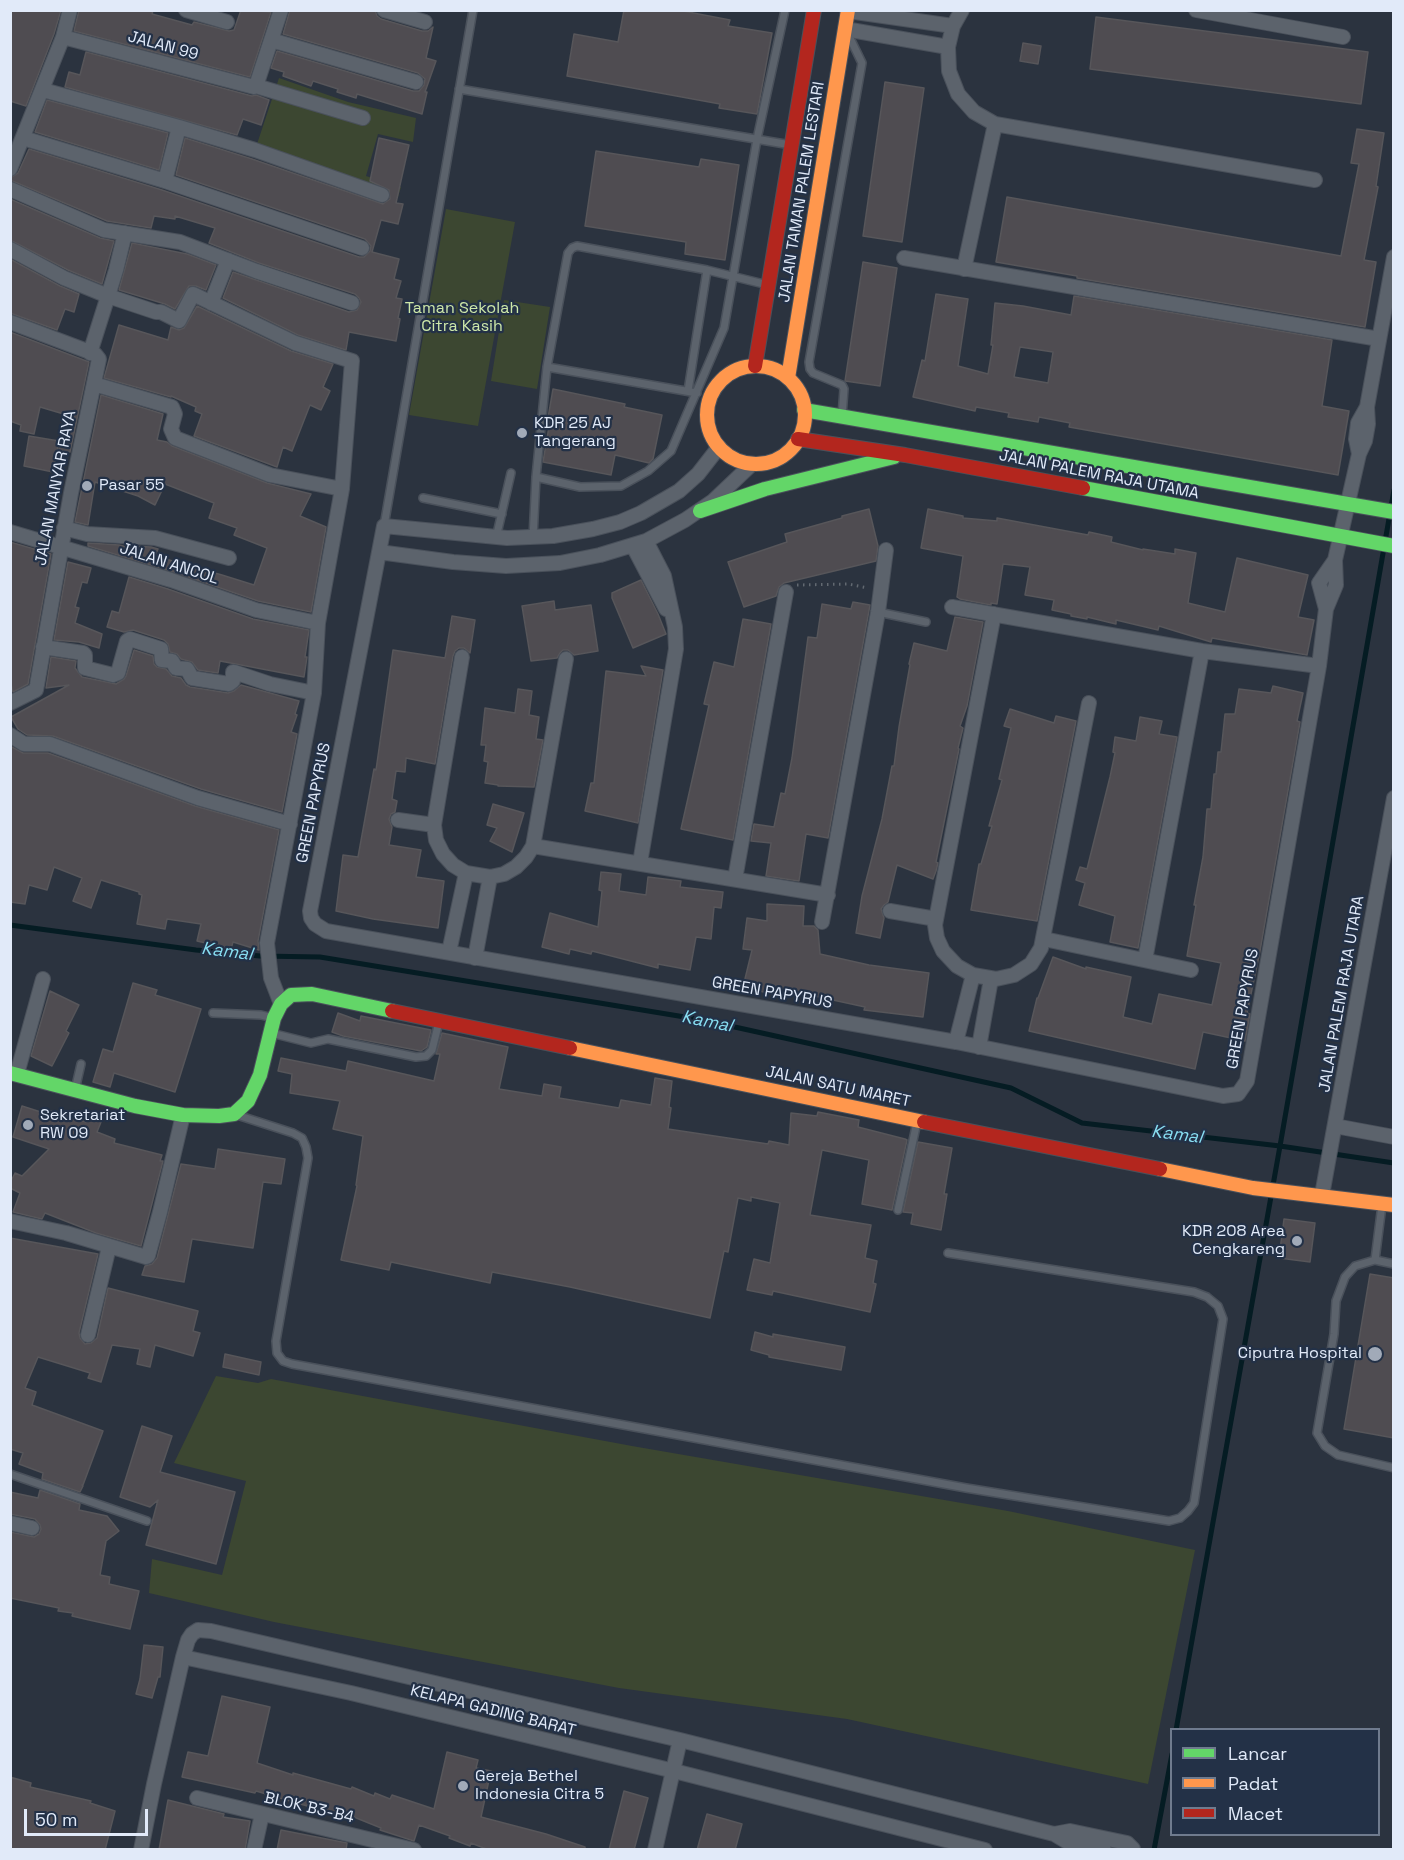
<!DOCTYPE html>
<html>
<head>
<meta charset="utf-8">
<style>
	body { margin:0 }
	#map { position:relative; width:1404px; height:1860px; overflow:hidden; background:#2b333f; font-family:"Space Grotesk",sans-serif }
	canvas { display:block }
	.frame { position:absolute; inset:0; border:12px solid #e1eaf9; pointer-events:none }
	.legend { position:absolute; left:1170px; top:1728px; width:210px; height:108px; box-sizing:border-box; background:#233147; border:2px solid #6f7b8e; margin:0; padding:8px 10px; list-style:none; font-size:18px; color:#e1eaf9 }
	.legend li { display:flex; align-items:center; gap:12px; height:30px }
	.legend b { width:30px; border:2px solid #6f7b8e }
	.scale { position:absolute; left:24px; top:1809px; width:124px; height:27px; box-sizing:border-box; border:3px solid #e1eaf9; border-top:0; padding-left:8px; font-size:18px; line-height:21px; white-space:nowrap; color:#e1eaf9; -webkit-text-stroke:4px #233147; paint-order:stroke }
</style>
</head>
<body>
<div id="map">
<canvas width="1404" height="1860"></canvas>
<div class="frame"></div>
<ul class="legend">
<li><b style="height:8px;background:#63d668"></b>Lancar</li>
<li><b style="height:8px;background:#ff974d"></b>Padat</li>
<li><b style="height:8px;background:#b3261e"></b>Macet</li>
</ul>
<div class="scale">50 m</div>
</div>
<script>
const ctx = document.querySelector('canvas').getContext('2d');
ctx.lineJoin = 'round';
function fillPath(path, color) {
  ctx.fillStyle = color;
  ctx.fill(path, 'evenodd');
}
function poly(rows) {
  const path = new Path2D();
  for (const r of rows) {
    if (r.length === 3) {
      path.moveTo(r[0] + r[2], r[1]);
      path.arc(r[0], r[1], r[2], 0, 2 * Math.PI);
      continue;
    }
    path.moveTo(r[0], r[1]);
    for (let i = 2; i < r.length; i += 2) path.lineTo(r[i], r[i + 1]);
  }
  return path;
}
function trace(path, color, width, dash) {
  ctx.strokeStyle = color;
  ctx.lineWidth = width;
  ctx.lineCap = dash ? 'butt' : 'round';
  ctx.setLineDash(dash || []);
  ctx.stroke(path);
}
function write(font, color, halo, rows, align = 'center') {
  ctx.font = font + ' "Space Grotesk",sans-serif';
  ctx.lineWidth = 4.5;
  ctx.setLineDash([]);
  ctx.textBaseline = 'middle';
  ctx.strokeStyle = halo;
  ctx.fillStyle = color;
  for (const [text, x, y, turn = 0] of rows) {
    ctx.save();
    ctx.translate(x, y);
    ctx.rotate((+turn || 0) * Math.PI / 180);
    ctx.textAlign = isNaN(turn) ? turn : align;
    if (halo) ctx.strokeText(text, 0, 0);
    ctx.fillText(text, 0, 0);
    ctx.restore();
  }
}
const green = poly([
	[279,78,348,102,416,118,413,142,378,134,366,176,401,187,398,197,256,147],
	[446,209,515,222,478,426,409,415],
	[504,300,550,307,537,389,491,381],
	[216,1376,258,1383,271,1379,632,1446,1008,1511,1195,1550,1148,1784,847,1719,619,1688,274,1622,149,1593,152,1559,222,1575,246,1481,174,1463]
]);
const stream = poly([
	[10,925,196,950,260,956,320,957,703,1020,1011,1088,1082,1123,1280,1146,1394,1163],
	[1176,1730,1280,1146,1394,490],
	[1154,1850,1172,1754]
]);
const building = poly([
	[10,10,61,10,54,34,26,106,10,101,10,10],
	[79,10,153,10,152,14,192,25,194,22,229,31,234,30,241,10,271,12,250,77,74,31,79,10],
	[290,10,375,10,377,16,381,19,422,31,428,31,433,27,426,58,436,61,425,92,427,92,422,114,357,94,356,98,337,92,338,89,313,81,311,86,283,76,284,72,271,68,277,51,413,91,419,91,424,85,425,79,418,73,283,34,290,10],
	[624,10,678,10,730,20,728,26,772,33,757,114,719,108,720,104,567,76,574,34,618,42,624,10],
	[1096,17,1368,52,1361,104,1090,69,1096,17],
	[1023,43,1041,46,1038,64,1020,61,1023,43],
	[86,52,252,96,256,95,269,100,261,125,243,119,237,135,65,87,69,72,80,75,86,52],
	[885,82,924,88,902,242,863,236,885,82],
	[47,100,168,133,159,170,35,132,47,100],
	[1357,129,1384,133,1376,186,1378,187,1364,260,1376,262,1365,327,1077,278,1077,276,996,262,1007,197,1341,256,1359,164,1351,163,1357,129],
	[185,138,252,159,383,204,390,199,389,190,370,181,379,138,409,145,396,203,403,204,398,224,381,220,372,252,399,259,394,279,401,281,396,298,402,299,398,318,400,319,396,341,349,332,346,350,298,335,223,298,233,272,349,312,357,310,361,302,359,298,355,294,259,263,209,243,215,228,175,216,175,219,154,216,151,228,107,221,10,180,10,178,18,173,29,149,162,190,359,257,364,257,370,251,371,246,365,239,176,175,185,138],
	[596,151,699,167,701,159,739,165,725,260,685,254,686,242,585,226,596,151],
	[10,199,100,238,114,241,102,284,68,270,10,240,10,199],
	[132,243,187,254,216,265,206,290,196,286,189,286,175,309,165,304,119,290,132,243],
	[10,259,60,286,79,294,74,312,65,309,57,330,10,313,10,259],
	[863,262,897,268,880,386,845,381,863,262],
	[936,294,968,299,958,366,988,374,993,345,991,345,995,303,1023,306,1071,315,1074,296,1332,340,1322,406,1349,411,1338,475,1069,427,1070,423,1039,417,1038,422,1008,417,1009,413,976,407,975,411,913,397,922,360,925,361,936,294],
	[1020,347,1053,352,1048,383,1014,377,1020,347],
	[197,306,291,351,333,364,323,387,330,391,321,410,310,405,292,451,283,447,277,467,194,436,202,414,195,411,196,407,171,396,171,397,104,378,119,325,168,340,171,327,179,330,184,328,197,306],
	[10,332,89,362,70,452,59,450,67,415,40,407,34,434,20,431,21,425,10,421,10,332],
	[553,389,625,404,624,407,662,415,653,459,649,463,615,455,611,475,543,462,551,415,548,418,553,389],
	[101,395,163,414,157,440,167,442,172,446,267,483,311,494,300,516,326,527,311,612,258,601,174,572,88,546,88,543,119,545,131,548,132,546,151,547,158,549,155,556,222,575,254,585,267,548,234,535,237,528,209,518,214,503,165,484,155,505,138,496,95,482,88,525,75,522,101,395],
	[29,436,59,441,53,472,24,466,29,436],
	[869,509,878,546,876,561,784,583,779,587,776,596,744,607,728,562,787,542,785,534,842,518,842,516,869,509],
	[928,509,963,516,963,518,997,521,997,518,1088,535,1089,532,1112,537,1111,542,1143,550,1143,549,1175,554,1175,549,1196,553,1188,603,1225,612,1237,558,1308,575,1298,617,1314,620,1307,655,1212,638,1211,642,1159,626,1158,630,1116,620,1116,624,1087,617,1087,619,1071,616,1071,614,1052,610,1054,600,1025,595,1030,567,1003,564,997,604,991,603,991,605,960,599,957,597,963,556,921,548,928,509],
	[10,542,51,554,28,684,13,692,10,680,10,542],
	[68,562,91,568,87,583,82,582,75,607,79,608,75,623,102,634,99,648,79,642,54,640,68,562],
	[129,577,168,589,253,619,309,630,305,657,307,657,304,677,220,661,218,673,198,670,192,662,181,659,177,654,170,652,168,644,164,640,133,630,124,632,107,627,112,611,119,613,129,577],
	[641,580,658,614,666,634,633,648,612,598,612,593,641,580],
	[554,601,555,610,591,605,598,651,574,655,568,650,563,650,560,653,557,658,531,661,522,606,554,601],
	[853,602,870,605,828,838,806,834,799,881,766,876,771,843,751,841,754,824,774,827,781,793,785,794,792,758,808,637,817,638,822,604,851,609,853,602],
	[452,616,475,620,470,653,464,648,459,648,455,651,453,656,435,764,406,758,405,772,396,771,392,799,397,801,395,812,391,814,389,819,392,827,389,845,421,850,416,877,444,881,438,928,373,919,336,911,343,855,358,857,374,769,376,770,393,650,445,658,452,616],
	[955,617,983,622,967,706,960,726,963,728,958,748,959,749,936,862,938,863,936,871,933,879,897,865,888,902,884,905,881,909,884,918,880,938,856,933,862,896,882,819,892,766,894,766,899,727,910,665,909,664,914,643,947,651,955,617],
	[743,619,771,624,733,840,681,829,709,705,704,704,714,662,734,667,743,619],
	[134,650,153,656,154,664,157,667,166,669,172,676,181,678,186,685,190,687,228,693,234,691,241,685,299,701,295,714,297,715,291,732,297,734,282,812,201,789,53,736,27,735,18,729,11,717,69,685,46,688,51,657,76,661,75,668,82,677,116,684,124,679,126,676,134,650],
	[641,666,663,670,638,823,585,811,591,783,594,783,606,671,646,676,641,666],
	[1273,686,1303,693,1297,721,1300,722,1260,951,1247,1013,1250,1014,1245,1041,1203,1032,1195,1069,1029,1031,1037,998,1038,998,1053,957,1086,969,1086,967,1131,977,1123,1017,1152,1024,1159,994,1212,1005,1221,963,1187,956,1196,905,1194,905,1203,857,1207,809,1211,809,1214,774,1216,774,1218,752,1221,752,1225,714,1235,714,1239,689,1271,693,1273,686],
	[518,689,532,691,529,715,539,717,536,739,543,740,534,787,498,786,498,785,485,783,488,762,484,761,486,745,481,745,485,708,515,713,518,689],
	[1010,709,1054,723,1056,716,1076,721,1037,921,971,910,979,864,981,864,992,826,989,826,1002,780,999,779,1011,728,1004,726,1010,709],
	[1140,717,1162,721,1159,734,1177,737,1138,948,1110,942,1115,916,1079,905,1085,883,1076,880,1080,867,1087,869,1110,777,1115,753,1113,752,1115,737,1136,741,1140,717],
	[10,746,23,753,48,753,195,806,279,830,258,941,259,950,233,942,231,949,197,941,201,924,167,919,165,929,137,924,142,895,139,894,139,892,101,880,91,908,73,901,82,878,54,867,47,890,29,885,25,904,10,902,10,746],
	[493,804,524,813,512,852,490,841,497,828,487,825,493,804],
	[601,872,621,874,619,891,646,895,648,877,681,881,680,887,723,892,721,908,714,907,711,939,696,937,690,970,658,964,658,968,592,951,591,954,570,949,569,954,542,947,550,913,598,927,602,891,599,890,601,872],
	[767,904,804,906,803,926,814,926,818,930,820,954,869,965,929,973,923,1017,864,1010,865,1007,778,988,776,995,743,987,752,950,743,949,747,918,767,921,767,904],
	[133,983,157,990,155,995,201,1009,175,1092,114,1073,110,1087,93,1082,103,1049,113,1052,133,983],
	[50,991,79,1005,66,1031,69,1033,52,1066,31,1056,50,991],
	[338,1013,360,1021,361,1016,431,1030,427,1047,421,1051,343,1036,332,1032,338,1013],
	[442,1033,508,1047,499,1089,542,1096,544,1084,561,1087,559,1098,619,1108,621,1100,651,1105,655,1078,672,1081,669,1107,671,1108,668,1129,768,1144,769,1141,789,1145,791,1113,817,1116,818,1112,859,1120,858,1127,905,1139,907,1140,892,1210,862,1204,869,1160,822,1150,810,1215,871,1225,865,1258,877,1261,873,1283,876,1284,870,1312,773,1291,772,1295,747,1290,754,1259,770,1263,780,1203,751,1197,751,1201,738,1198,728,1252,724,1251,710,1318,570,1287,492,1272,490,1283,391,1262,389,1270,341,1260,357,1186,356,1185,363,1136,333,1129,340,1101,290,1093,292,1074,278,1071,281,1058,346,1071,348,1061,434,1081,440,1054,436,1054,442,1033],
	[22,1106,47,1114,48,1110,86,1122,90,1112,103,1117,97,1132,115,1139,114,1143,162,1155,160,1161,163,1161,141,1246,96,1233,45,1213,42,1219,13,1212,20,1193,10,1188,10,1183,15,1173,22,1176,49,1149,13,1137,22,1106],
	[918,1142,952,1148,944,1194,947,1194,941,1230,911,1224,913,1213,903,1212,918,1142],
	[218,1149,285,1159,281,1184,263,1182,253,1248,192,1239,184,1282,142,1275,145,1266,152,1264,157,1258,181,1164,215,1169,218,1149],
	[1284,1219,1315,1223,1310,1262,1279,1258,1284,1219],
	[10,1238,98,1254,79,1333,80,1338,85,1344,91,1343,97,1338,108,1288,198,1311,193,1331,200,1333,193,1356,155,1345,150,1367,137,1364,140,1349,112,1345,101,1382,88,1378,90,1373,38,1357,25,1388,36,1392,32,1405,103,1431,83,1485,82,1485,83,1486,80,1492,42,1479,43,1473,19,1464,23,1453,10,1449,10,1238],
	[1370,1274,1394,1278,1394,1438,1344,1429,1370,1274],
	[755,1332,773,1337,773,1334,845,1347,841,1370,769,1357,769,1355,751,1350,755,1332],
	[225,1354,261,1362,259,1375,223,1367,225,1354],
	[142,1426,172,1436,160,1472,235,1492,216,1564,146,1545,158,1500,150,1507,120,1497,142,1426],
	[40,1490,80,1504,79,1510,107,1516,119,1531,106,1541,100,1575,110,1577,109,1584,139,1591,130,1629,89,1620,72,1616,73,1613,58,1611,59,1608,10,1598,10,1532,34,1537,39,1534,41,1529,40,1525,35,1519,10,1514,10,1492,38,1498,40,1490],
	[144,1645,163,1647,160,1677,158,1677,152,1698,136,1694,140,1679,144,1645],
	[222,1696,270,1707,257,1763,293,1775,293,1773,351,1789,352,1787,374,1796,375,1793,390,1799,392,1795,434,1809,447,1752,478,1760,476,1768,491,1771,481,1817,546,1834,585,1847,585,1850,489,1850,471,1843,470,1846,449,1838,450,1836,419,1825,414,1841,380,1830,381,1828,339,1811,338,1815,256,1791,255,1793,182,1777,188,1752,208,1756,222,1696],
	[10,1777,31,1783,30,1787,91,1801,90,1803,115,1811,105,1850,10,1850,10,1777],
	[624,1791,648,1798,634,1850,609,1850,624,1791],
	[168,1800,224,1814,223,1817,250,1821,245,1850,159,1850,168,1800],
	[707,1814,742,1824,735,1850,697,1850,707,1814],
	[281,1830,347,1843,346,1850,277,1850,281,1830]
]);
const path = poly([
	[797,585,848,584,868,588]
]);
const lane = poly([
	[459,89,791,145],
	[547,367,697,393],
	[688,391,707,270],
	[842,416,844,389,842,385,813,373,810,369,809,362,862,63,848,34],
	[536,477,580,487,621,486,648,471,671,451,724,328,757,139,785,10],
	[423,498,502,514],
	[384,526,473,10],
	[496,538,511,473],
	[533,538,536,477,547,367,568,253,572,248,577,246,707,270,768,285],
	[878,612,926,622],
	[213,1013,261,1015,273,1018],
	[271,1033,311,1043,328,1039,416,1057,426,1056,432,1050,439,1022],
	[75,1090,81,1064],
	[237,1115,293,1133,302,1138,306,1147,308,1158,276,1341,277,1353,283,1361,292,1364,966,1488,1169,1521,1180,1518,1188,1511,1194,1503,1223,1319,1218,1306,1207,1297,1194,1292,948,1253],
	[898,1210,917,1122],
	[1375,1260,1382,1205],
	[1394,1264,1375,1260,1355,1266,1345,1277,1336,1301,1334,1334,1317,1433,1325,1446,1338,1455,1394,1468],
	[10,1474,147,1521]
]);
const street = poly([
	[186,10,227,22],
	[384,10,425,22],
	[962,10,953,26,948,47,949,71,958,94,974,112,995,124,1315,180],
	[1196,10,1343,37],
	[848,11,953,26],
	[845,29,948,47],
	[63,37,254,87,256,86,281,10],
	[271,40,416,82],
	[256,86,363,118],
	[43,90,179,127,255,150,382,195],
	[23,138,165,181,362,248],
	[10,169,63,37,70,10],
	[165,181,179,127],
	[10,189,104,230,180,242,256,271,352,303],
	[125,233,116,270,108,296,156,312,161,312,179,321,193,294,295,343,352,361,342,489,318,623,314,693,267,943,271,978,281,1004],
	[10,249,64,278,108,296,90,353],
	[904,258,1379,339],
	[964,269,995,124],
	[211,303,228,260],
	[10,322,95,354,99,359,71,493,37,685,36,690,10,703],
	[94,384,172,407,175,414,171,429,175,438,270,475,342,489],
	[719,447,698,474,679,491,641,513,620,522,593,529,553,536,507,538,384,526,310,911,311,918,315,924,326,931,956,1042,1223,1096,1238,1094,1247,1081,1319,666,1326,609,1336,585,1335,560,1359,454,1365,441,1368,424,1367,407,1394,257],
	[1359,454,1356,439,1358,423,1367,407],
	[64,528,87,534,155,538,229,558],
	[10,532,171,580,256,610,318,623],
	[633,546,666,609],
	[379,552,453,562,506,566,560,563,600,555,646,541,685,520,713,501,752,464],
	[952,607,1202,651,1319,666],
	[1326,609,1319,583,1335,560],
	[994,614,935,925,937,938,943,951,957,966,973,975,996,979,1014,975,1031,964,1041,948,1089,703],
	[43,647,83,653,85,655,85,668,113,675,118,673,127,641,130,639,161,649,162,660,172,661,176,668,187,669,192,678,229,684,233,681,233,672,234,672,270,684,314,693],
	[462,657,434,825,436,840,443,854,453,865,466,873,490,877,504,874,516,867,526,857,533,846,566,659],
	[10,735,24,744,50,744,198,798,290,824],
	[398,820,434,825],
	[533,846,828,895],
	[640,863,676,649,675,627,664,576,646,541],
	[735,879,786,592],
	[890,911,936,919],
	[822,922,878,612,886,550],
	[1044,939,1191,970],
	[449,952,466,873],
	[475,958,490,877],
	[1145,960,1202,651],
	[956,1042,973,975],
	[979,1047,991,979],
	[17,1074,43,979],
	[1335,1126,1394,1137],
	[1322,1195,1394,798],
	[10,1221,66,1233,146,1257,148,1256,160,1212,183,1115],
	[88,1335,109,1247],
	[10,1523,32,1528],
	[183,1657,351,1693,674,1771,985,1850],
	[197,1798,414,1850],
	[1054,1834,1070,1831,1127,1843,1133,1849],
	[141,1850,154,1784,183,1657,188,1640,192,1634,198,1630,211,1631,680,1740,1054,1834,1069,1843,1104,1850],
	[254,1850,262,1814],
	[655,1850,680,1740]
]);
const fast = poly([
	[804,410,1394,512],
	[1083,488,1394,546],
	[700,511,765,489,894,457],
	[10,1073,135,1106,183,1115,219,1116,234,1114,248,1101,260,1075,274,1018,281,1004,291,995,312,994,392,1011]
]);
const slow = poly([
	[756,415,49],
	[788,378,848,10],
	[570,1048,924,1122],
	[1160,1169,1253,1188,1394,1205]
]);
const jam = poly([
	[755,366,814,10],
	[798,439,905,455,1083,488],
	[392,1011,570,1048],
	[924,1122,1160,1169]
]);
const markers = [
	[522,433,6,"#a1aab8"],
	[87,486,6,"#a1aab8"],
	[28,1125,6,"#a1aab8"],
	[1297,1241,6,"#a1aab8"],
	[1375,1354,8,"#a1aab8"],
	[463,1786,6,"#a1aab8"]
];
const streetNames = [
	["JALAN 99",163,46,15],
	["JALAN TAMAN PALEM LESTARI",802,192,-81],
	["JALAN PALEM RAJA UTAMA",1099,475,11],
	["JALAN MANYAR RAYA",56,488,-79],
	["JALAN ANCOL",169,564,18],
	["GREEN PAPYRUS",314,803,-79],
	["GREEN PAPYRUS",772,993,10],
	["JALAN PALEM RAJA UTARA",1342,994,-80],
	["GREEN PAPYRUS",1243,1009,-80],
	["JALAN SATU MARET",838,1087,12],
	["KELAPA GADING BARAT",493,1711,14],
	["BLOK B3-B4",309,1808,13]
];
const parkNames = [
	["Taman Sekolah",462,309],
	["Citra Kasih",462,327]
];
const poiNames = [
	["KDR 25 AJ",534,424],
	["Tangerang",534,442],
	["Pasar 55",99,486],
	["Sekretariat",40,1116],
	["RW 09",40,1134],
	["KDR 208 Area",1285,1232,"right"],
	["Cengkareng",1285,1250,"right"],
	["Ciputra Hospital",1362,1354,"right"],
	["Gereja Bethel",475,1777],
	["Indonesia Citra 5",475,1795]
];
const waterNames = [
	["Kamal",227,952,7],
	["Kamal",707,1022,11],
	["Kamal",1177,1135,7]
];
fillPath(green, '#3c4731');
trace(stream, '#051c23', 5);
fillPath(building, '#4f4c51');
trace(building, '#57565a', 1.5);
trace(lane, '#4a515b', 10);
trace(street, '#4a515b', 16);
trace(fast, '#4a515b', 16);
trace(slow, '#4a515b', 16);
trace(jam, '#4a515b', 16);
trace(path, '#626971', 3, [1.5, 4.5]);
trace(lane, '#5c636c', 7);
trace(street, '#5c636c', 14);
trace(fast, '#63d668', 14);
trace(slow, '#ff974d', 14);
trace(jam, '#b3261e', 14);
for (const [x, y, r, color] of markers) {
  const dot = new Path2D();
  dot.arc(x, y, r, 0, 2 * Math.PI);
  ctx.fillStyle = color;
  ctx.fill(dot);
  trace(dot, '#233147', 2);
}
write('16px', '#e1eaf9', '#233147', streetNames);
write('16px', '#cee8a9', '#233147', parkNames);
write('16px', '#e1eaf9', '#233147', poiNames, 'left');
write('italic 18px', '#88def2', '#233147', waterNames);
</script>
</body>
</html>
